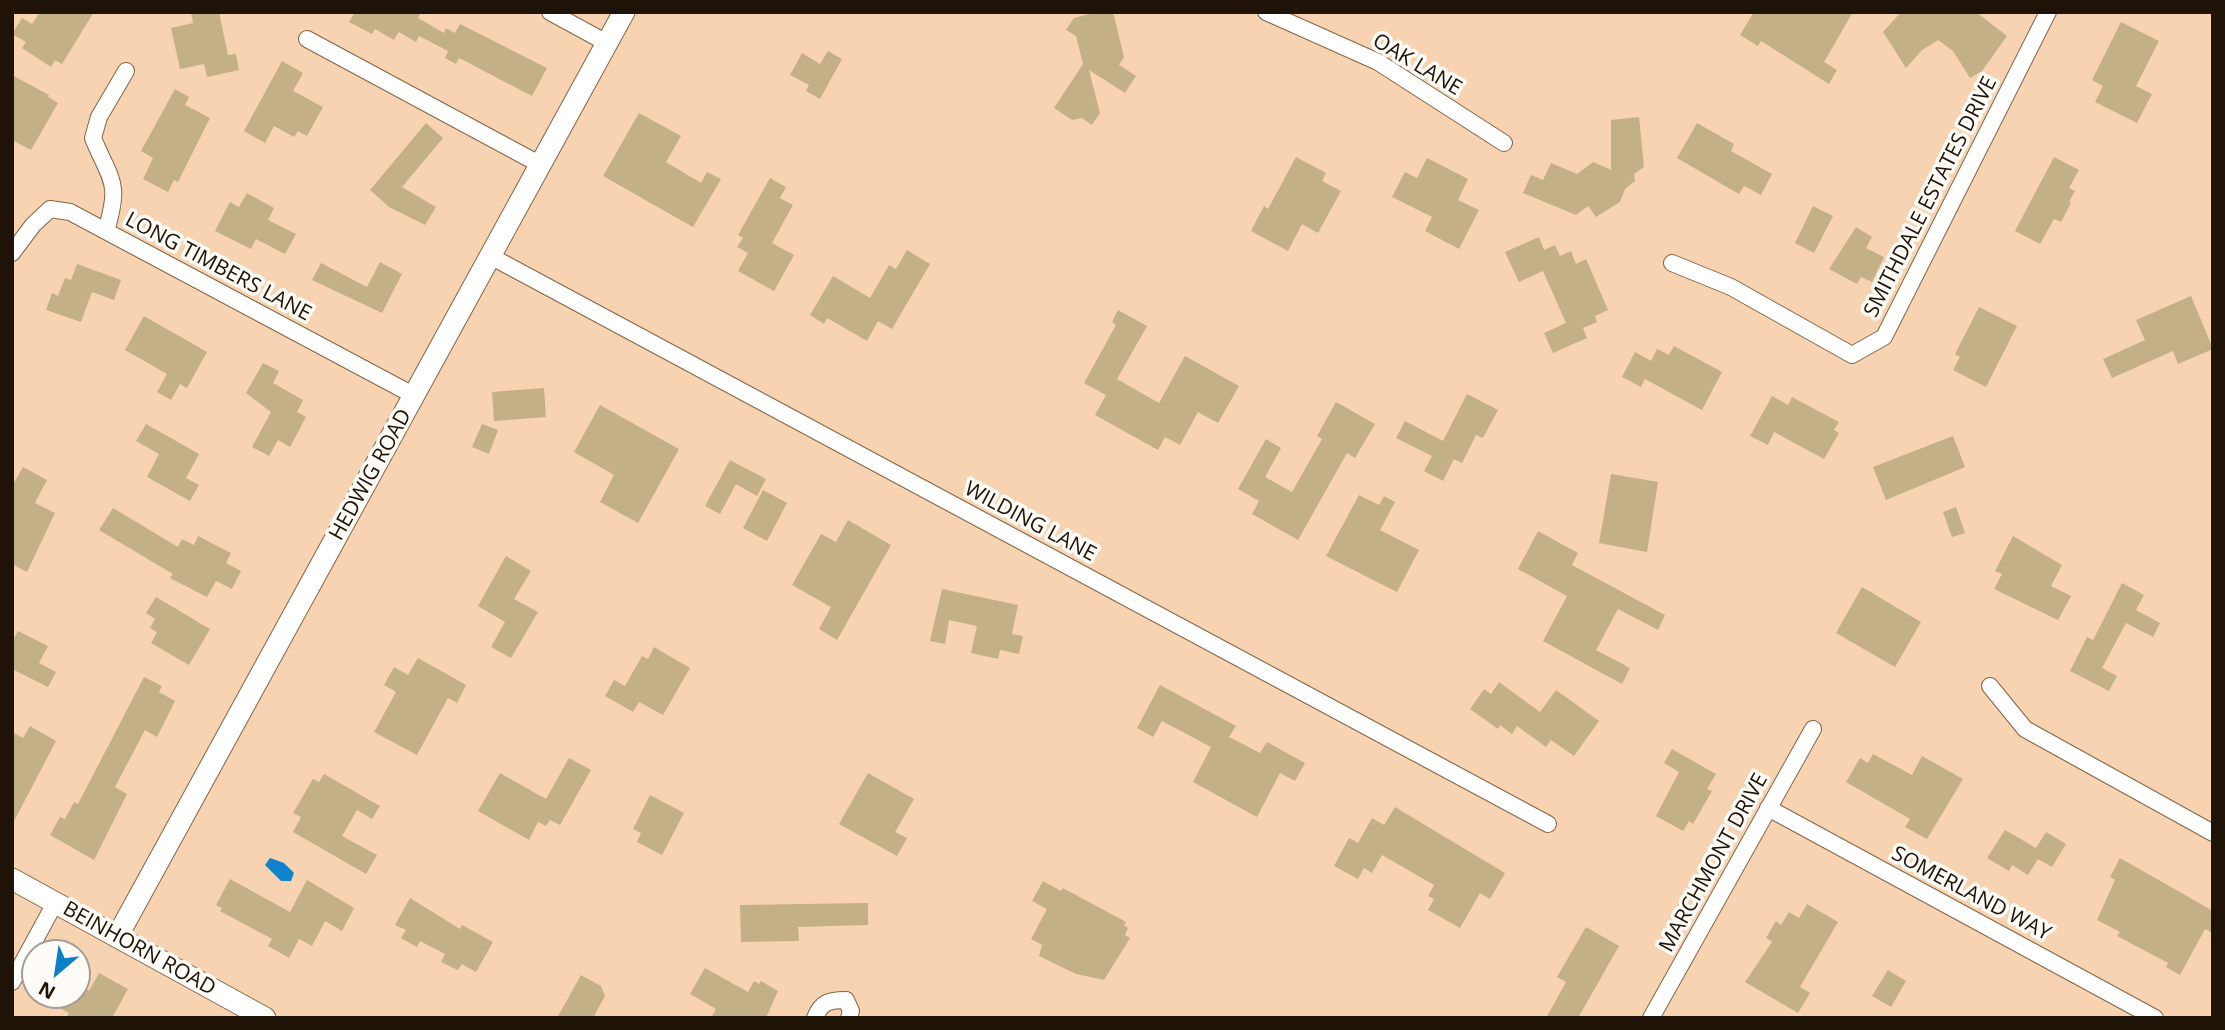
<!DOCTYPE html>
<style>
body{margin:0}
#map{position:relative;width:2225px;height:1030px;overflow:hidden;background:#f7d3b1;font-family:"Open Sans",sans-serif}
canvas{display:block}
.frame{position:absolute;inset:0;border:14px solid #1f1206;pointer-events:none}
.north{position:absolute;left:21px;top:939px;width:70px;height:70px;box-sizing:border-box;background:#fffbf7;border:2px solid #a59e97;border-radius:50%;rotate:209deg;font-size:19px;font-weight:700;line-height:28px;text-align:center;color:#1f1206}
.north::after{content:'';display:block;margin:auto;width:24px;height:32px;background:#0b7fc8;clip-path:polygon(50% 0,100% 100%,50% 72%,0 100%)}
</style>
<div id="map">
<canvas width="2225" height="1030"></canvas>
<div class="frame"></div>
<div class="north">N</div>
</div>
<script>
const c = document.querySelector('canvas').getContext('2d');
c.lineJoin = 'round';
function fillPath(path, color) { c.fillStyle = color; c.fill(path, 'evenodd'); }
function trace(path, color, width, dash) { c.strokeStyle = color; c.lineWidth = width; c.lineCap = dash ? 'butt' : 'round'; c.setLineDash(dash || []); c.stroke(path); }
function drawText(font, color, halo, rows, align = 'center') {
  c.font = font + ' "Open Sans",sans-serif'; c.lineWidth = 7; c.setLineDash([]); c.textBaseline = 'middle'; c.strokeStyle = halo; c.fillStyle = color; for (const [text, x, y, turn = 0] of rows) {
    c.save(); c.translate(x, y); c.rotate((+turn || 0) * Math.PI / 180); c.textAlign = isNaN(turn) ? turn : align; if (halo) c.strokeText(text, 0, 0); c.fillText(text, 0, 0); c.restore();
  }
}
const water = new Path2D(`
 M270,858l14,5 10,10 -3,8h-10l-16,-16z`);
const building = new Path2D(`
 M40,12h54l-32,52 -7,-4 -4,7 -29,-19 4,-6 -14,-8 10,-16 10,6z
 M191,12h28l9,43 8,-1 3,16 -32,7 -3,-13 -24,5 -9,-41 22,-5z
 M355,12h66l-3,6 26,15 2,-5 9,5 5,-9 87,44 -15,28 -73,-38 -3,6 -11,-6 3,-7 -29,-15 -3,6 -17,-10 -5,8 -19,-11 -3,5 -23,-12z
 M1097,12h16l11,45 -5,8 17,11 -11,17 -36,-23 11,43 -8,12 -10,-7 -10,2 -18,-12 29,-44 -7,-28 -10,-6 8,-12z
 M1754,12h99l-29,50 13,8 -8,14 -68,-43 -3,5 -18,-11z
 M1901,12h75l31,24 -25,35 -12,7 -17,-27 -15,-11 -16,10 -16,18 -23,-36z
 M2121,22l38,19 -23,45 16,8 -15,29 -42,-21 8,-16 -11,-6z
 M828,51l14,8 -22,40 -14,-8 3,-6 -19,-10 12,-22 18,11z
 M282,61l21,12 -10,18 30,16 -16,29 -9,-5 -4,6 -20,-11 -9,17 -21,-12z
 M12,75l37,20 -1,2 10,6 -27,47 -19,-10z
 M175,89l14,8 -4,8 25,13 -32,64 -4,-2 -6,12 -25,-13 10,-21 -12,-7z
 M639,113l42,23 -15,26 35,21 6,-11 14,7 -28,48 -90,-51z
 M1639,117l5,50 -10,7 1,7 -10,8 -5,13 -24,15 -8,-11 -12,9 -53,-22 8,-18 12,5 8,-17 26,11 16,-12 18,8v-50z
 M426,123l17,15 -41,49 34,20 -11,18 -36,-18 -19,-17z
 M1697,123l37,21 -3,7 41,23 -11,21 -17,-9 -5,8 -62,-36z
 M1296,157l30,16 -4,8 19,10 -23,42 -16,-9 -14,27 -37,-20 13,-25 4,3z
 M2054,157l25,13 -10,18 6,3 -6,11 2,1 -10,19 -7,-3 -14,25 -25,-13z
 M1427,158l41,21 -10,21 21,10 -20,39 -34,-18 7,-14 -40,-20 13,-25 12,6z
 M770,178l16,9 -6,11 13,7 -21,38 22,12 -20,36 -36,-20 10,-18 -11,-6 6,-9 -5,-3z
 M247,193l27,15 -6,12 28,14 -11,20 -29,-15 -5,10 -36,-18 15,-29 9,5z
 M1813,206l20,10 -19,37 -19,-10z
 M1856,227l16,10 -6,11 18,9 -12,25 -11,-5 -4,7 -28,-15z
 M1539,237l5,13 11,-5 5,11 11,-5 5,13 10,-5 22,51 -13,6 2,6 -14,6 4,10 -34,15 -9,-20 22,-10 -23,-52 -24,11 -14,-30z
 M907,250l23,14 -38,65 -14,-8 -11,20 -40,-23 -3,6 -14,-9 23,-39 37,22 19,-33 7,4z
 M380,262l22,12 -20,39 -70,-33 9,-17 46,24z
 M77,264l44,16 -7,20 -22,-8 -11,30 -35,-12 6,-17 6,3 7,-18 6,2z
 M2191,296l22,53 -35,15 -5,-13 -61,27 -9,-19 42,-19 -9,-20z
 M1979,307l38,19 -31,61 -33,-17 7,-13 -5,-3z
 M1118,310l29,16 -30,53 42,24 26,-47 54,30 -21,37 -20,-11 -18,33 -15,-8 -7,13 -63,-35 11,-20 -22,-12 32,-58 -4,-3z
 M144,316l63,36 -20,36 -7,-4 -9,16 -14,-8 10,-18 -42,-24z
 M1674,346l48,26 -20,38 -57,-31 -4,8 -19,-10 13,-25 16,9 6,-12 12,6z
 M263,363l16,8 -6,12 30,17 -6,12 9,5 -16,30 -12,-7 -9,16 -17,-9 19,-35 -25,-19z
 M544,388l2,29 -52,4 -2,-29z
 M1467,394l31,16 -15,28 -7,-3 -14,28 -8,-4 -11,22 -19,-10 8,-15 -36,-18 9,-17 38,20z
 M1772,396l16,9 4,-8 47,25 -5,8 5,3 -15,26 -50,-27 -6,13 -18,-9z
 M1336,402l39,22 -20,34 -8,-5 -49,87 -46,-26 7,-13 -21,-12 28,-50 15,9 -16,29 27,15 30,-53 -5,-3z
 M600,405l79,44 -41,74 -38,-21 14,-27 -40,-23z
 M146,424l53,30 -13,24 13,7 -9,16 -43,-24 12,-23 -23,-13z
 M482,424l16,6 -9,24 -17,-7z
 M1953,436l12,31 -79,33 -13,-33z
 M730,460l36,19 -9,17 -21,-12 -16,30 -15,-8z
 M23,467l24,13 -12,23 20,10 -28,59 -15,-8v-78z
 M1611,474l47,8 -11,70 -48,-9z
 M763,490l24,13 -20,38 -24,-13z
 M1359,495l20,10 5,-9 11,6 -15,28 39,20 -22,42 -71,-36z
 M1956,507l9,26 -13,4 -9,-25z
 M113,508l65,39 4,-8 12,6 4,-9 33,17 -5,10 15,8 -9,18 -16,-8 -9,16 -37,-19 3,-4 -74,-44z
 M848,520l43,25 -54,95 -18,-11 12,-22 -39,-22 29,-51 15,8z
 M1538,531l40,22 -6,12 93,50 -7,15 -40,-21 -22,41 34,18 -8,16 -79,-43 24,-45 -49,-27z
 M2013,536l49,29 -11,21 20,10 -13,24 -64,-31 8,-15 -7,-3z
 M506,556l25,15 -17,28 24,13 -27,46 -20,-11 14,-25 -27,-16z
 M2122,583l22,12 -8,15 24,13 -7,14 -27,-14 -24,45 15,8 -8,15 -39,-20 17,-34 6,3z
 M1862,587l59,35 -26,45 -59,-34z
 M942,589l76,16 -6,29 11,2 -4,18 -19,-4 -2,9 -27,-6 6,-27 -28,-6 -4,24 -15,-3z
 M156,597l54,32 -21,36 -38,-22 6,-11 -7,-4 5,-9 -9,-6z
 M18,631l30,15 -9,17 17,9 -8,15 -36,-18v-27z
 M654,647l36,21 -27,47 -24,-13 -6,10 -28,-16 9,-16 11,6 17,-30 6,3z
 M418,658l48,27 -9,18 -9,-5 -31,57 -43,-23 22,-40 -12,-7 10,-18 14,8z
 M144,677l18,9 -3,6 16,9 -18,36 -12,-7 -30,57 12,7 -33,66 -44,-25 10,-18 5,2 9,-17 4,2z
 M1499,682l41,30 16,-22 43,31 -25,35 -23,-16 -5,7 -29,-21 -5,8 -12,-9 -2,4 -28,-20 14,-20 7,5z
 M1160,685l76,41 -7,11 31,16 7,-11 38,21 -10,18 -15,-8 -23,44 -64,-35 18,-35 -49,-26 -9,16 -16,-9z
 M30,726l26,15 -44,84v-93l11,6z
 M1672,749l44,25 -9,15 5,2 -19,33 -4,-3 -6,10 -27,-15 23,-44 -15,-9z
 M1873,754l39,21 10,-19 41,23 -36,60 -22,-12 5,-8 -64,-37 14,-24 8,5z
 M569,758l22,12 -31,55 -10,-5 -4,6 -8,-4 -9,18 -51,-29 22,-38 46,26z
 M868,773l46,26 -19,33 12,6 -10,18 -58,-32z
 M324,774l56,32 -8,13 -15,-9 -15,26 35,19 -11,19 -73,-42 8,-15 -8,-4 20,-34 6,3z
 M650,795l34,18 -22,42 -25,-13 4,-9 -8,-4z
 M1395,807l110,66 -15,26 -10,-6 -20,35 -32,-18 6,-11 -6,-3 6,-11 -52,-30 -10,18 -8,-5 -6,11 -24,-13 15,-28 9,5 14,-25 12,7z
 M2005,830l31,18 10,-16 20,12 -14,23 -14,-8 -10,16 -16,-10 -3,6 -22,-13z
 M2120,858l93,53v22l-8,-4 -25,46 -14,-8 2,-4 -51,-27 3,-4 -23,-12 18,-40 -5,-3z
 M230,879l60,33 17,-32 47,28 -12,23 -17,-10 -13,25 -13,-7 -10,19 -21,-12 4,-7 -52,-28 2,-3 -6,-3z
 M1043,881l18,10 2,-3 63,34 -2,3 4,3 -3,7 5,3 -26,42 -28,-6 -37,-18 3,-11 -11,-6 16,-30 -15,-8z
 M410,898l50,31 2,-4 31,17 -17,30 -14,-8 -4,6 -17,-8 4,-8 -25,-13 -3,6 -16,-9 5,-8 -11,-5z
 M868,903v22l-70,2 1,14 -58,1 -1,-37z
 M1807,904l31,18 -38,65 10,6 -12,20 -53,-31 27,-40 -6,-4 10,-17 5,4 8,-13 10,6z
 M1586,927l33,19 -41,72h-32l20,-36 -9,-5z
 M705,968l43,24 6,-11 5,3 2,-3 17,10 -12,27h-55l5,-9 -26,-15z
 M1888,970l18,11 -15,26 -19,-11z
 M99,973l29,16 -16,29h-46l3,-5 -11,-6 7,-12h12v-11l12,7z
 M581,975l20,11 4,10 -12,22h-36z`);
const minor = new Path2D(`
 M550,12l57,31
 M1266,12l112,50 126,81
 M307,39l234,126
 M106,231c15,-50 5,-49 -13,-93l6,-21 27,-46
 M12,253l21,-28 17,-16 20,3 345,184
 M492,257l1056,567
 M1672,263l59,24 121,68 32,-18 164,-325
 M1990,686l35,43 188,104
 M1768,808l387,210
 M12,982l43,-79
 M815,1018c6,-16 14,-18 31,-18l5,11 -2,7
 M1651,1018l162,-289`);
const tertiary = new Path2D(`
 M12,879l253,139
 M117,937l507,-925`);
const streetNames = [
 ["OAK LANE",1417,65,31],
 ["SMITHDALE ESTATES DRIVE",1931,197,-63],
 ["LONG TIMBERS LANE",218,267,28],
 ["HEDWIG ROAD",371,475,-61],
 ["WILDING LANE",1030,522,28],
 ["MARCHMONT DRIVE",1714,863,-61],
 ["SOMERLAND WAY",1971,894,28],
 ["BEINHORN ROAD",139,949,29]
];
fillPath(water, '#0f83cd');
fillPath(building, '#c4b086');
trace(minor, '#856546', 18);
trace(tertiary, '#856546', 23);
trace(minor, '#fff', 16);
trace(tertiary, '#fff', 21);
drawText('21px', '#1f1206', '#fffbf7', streetNames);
</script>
